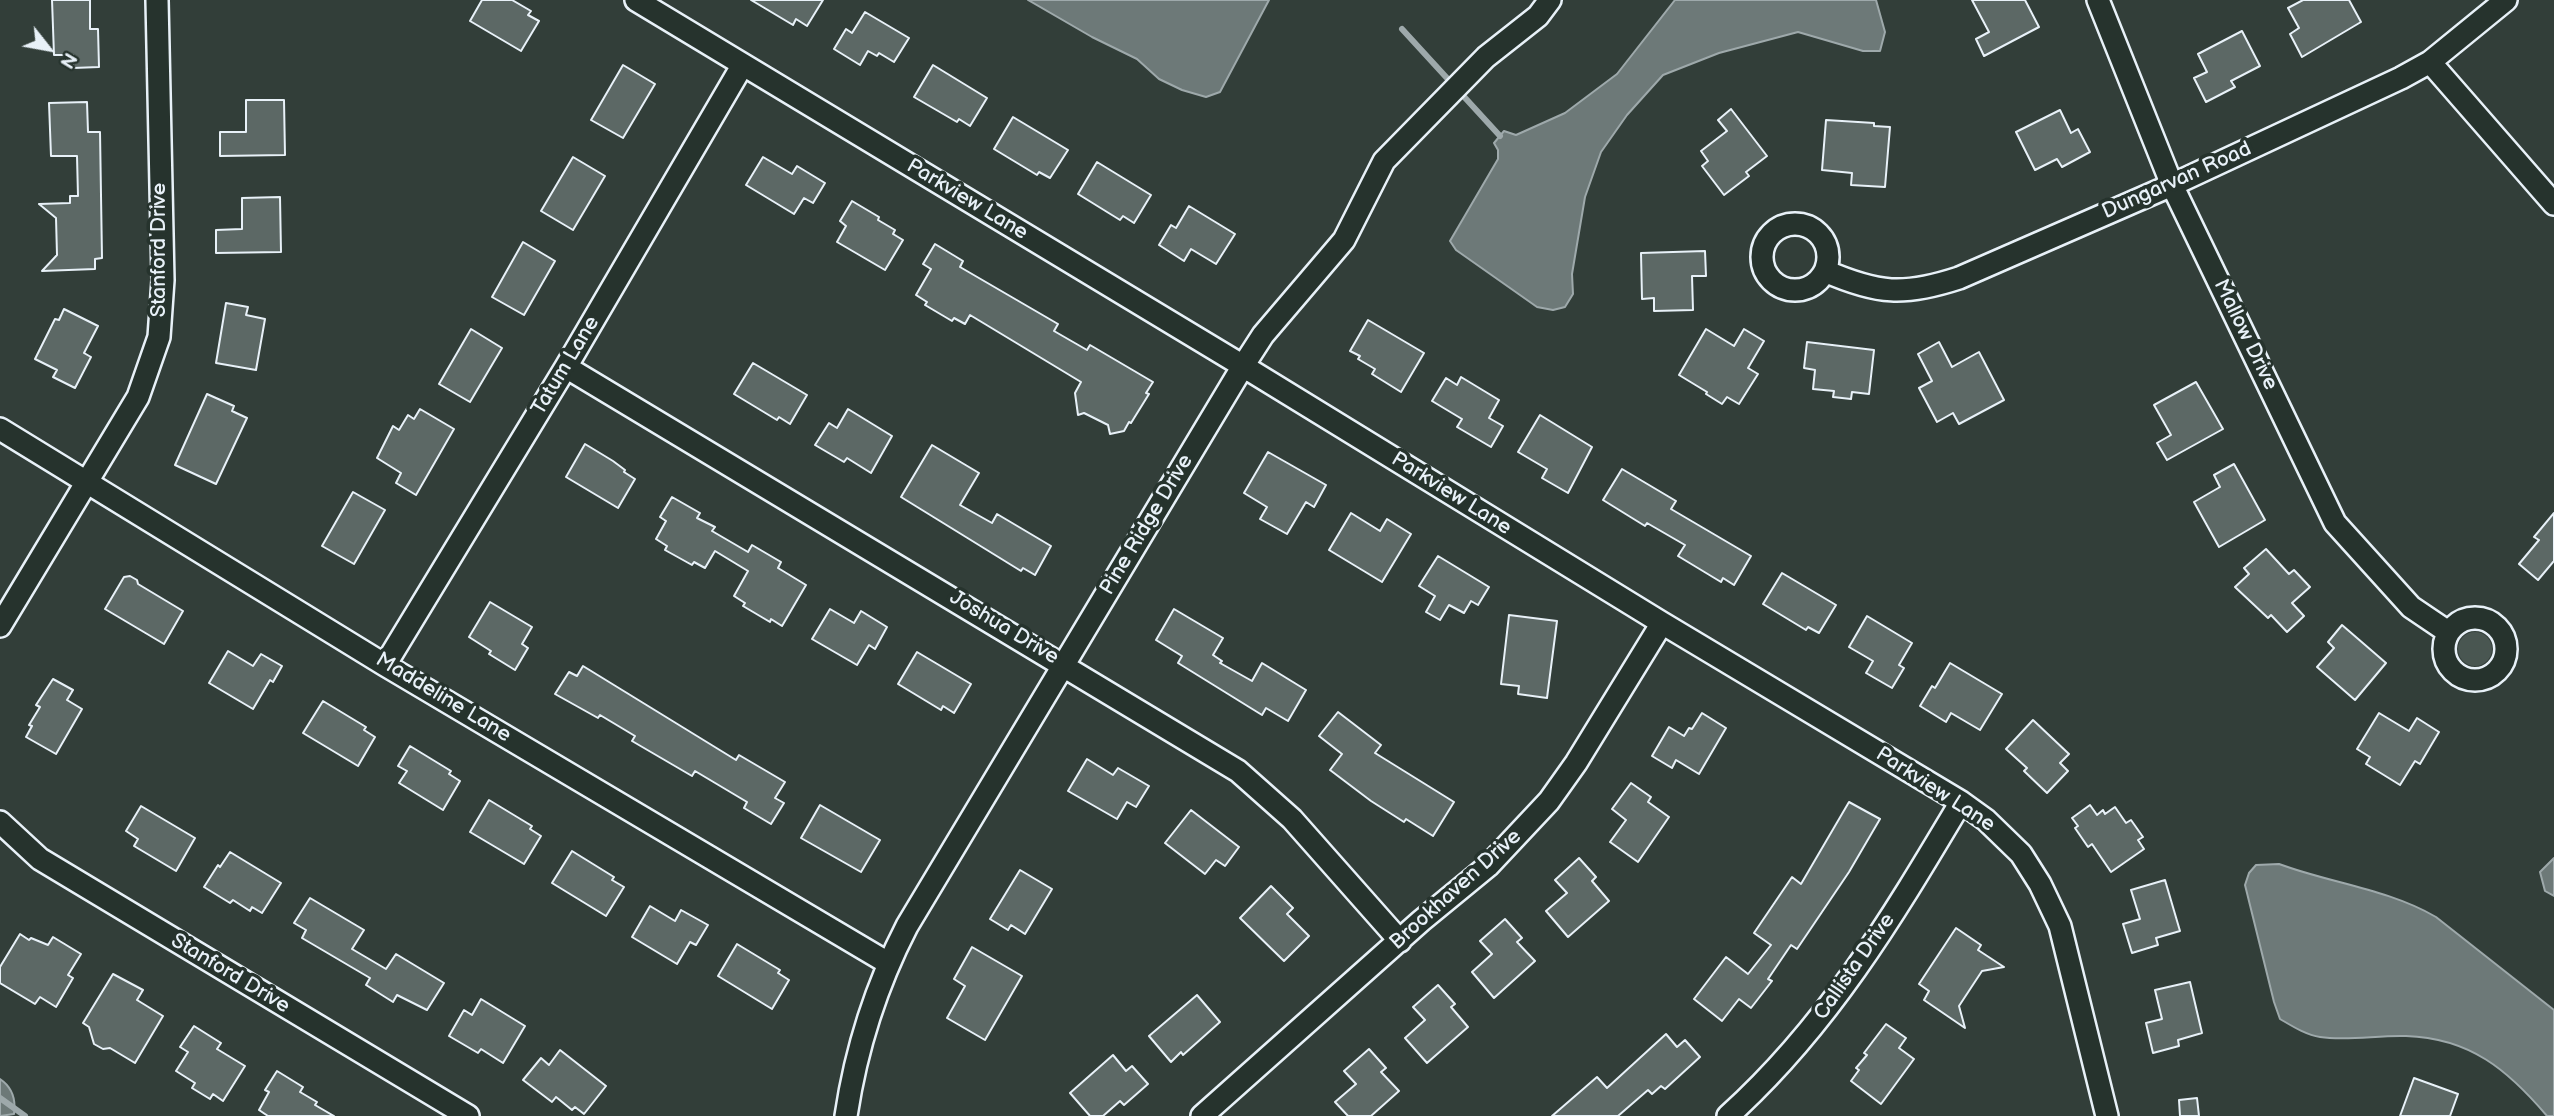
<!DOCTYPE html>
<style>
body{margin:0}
#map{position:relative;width:2554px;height:1116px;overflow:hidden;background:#323e39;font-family:"Balsamiq Sans",sans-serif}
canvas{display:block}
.north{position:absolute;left:14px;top:14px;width:70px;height:70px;-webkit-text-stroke:5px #26332d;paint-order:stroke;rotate:121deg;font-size:19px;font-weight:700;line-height:28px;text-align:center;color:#e8f1f8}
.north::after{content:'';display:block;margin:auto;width:24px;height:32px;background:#e8f1f8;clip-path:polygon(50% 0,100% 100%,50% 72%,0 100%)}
</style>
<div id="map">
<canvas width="2554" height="1116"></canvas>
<div class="north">N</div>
</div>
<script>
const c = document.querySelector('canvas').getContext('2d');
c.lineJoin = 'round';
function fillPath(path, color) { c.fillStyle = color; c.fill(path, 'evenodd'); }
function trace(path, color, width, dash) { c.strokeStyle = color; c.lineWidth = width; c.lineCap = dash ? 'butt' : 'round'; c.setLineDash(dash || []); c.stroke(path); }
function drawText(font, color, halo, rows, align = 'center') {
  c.font = font + ' "Balsamiq Sans",sans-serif'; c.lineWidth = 7; c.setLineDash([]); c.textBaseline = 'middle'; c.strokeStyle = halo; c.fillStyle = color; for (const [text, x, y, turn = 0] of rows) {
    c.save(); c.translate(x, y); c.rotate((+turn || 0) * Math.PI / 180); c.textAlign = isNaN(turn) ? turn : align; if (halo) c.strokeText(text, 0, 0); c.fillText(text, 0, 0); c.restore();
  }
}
const green = new Path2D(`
 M2458 649a17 17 0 1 1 34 0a17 17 0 1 1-34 0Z`);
const water = new Path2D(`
 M1028,0h241l-49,92 -14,5 -24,-7 -23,-11 -22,-20 -45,-22z
 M1675,0h201l9,32 -5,19h-17l-65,-19 -79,21 -56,22 -36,40 -26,37 -16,45 -13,77 1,20 -8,13 -12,3 -16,-3 -81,-57 -6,-9 48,-82v-9l-4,-7 10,-12 12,4 49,-22 52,-39z
 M2554,858v38l-9,-5 -5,-19z
 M2279,864c51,19 109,25 157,53l118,93v106h-7c-39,-46 -77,-78 -141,-80 -28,-1 -58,5 -86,1 -14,-2 -28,-11 -40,-18l-6,-17 -29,-117 4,-12 7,-8z
 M0,1079c12,8 16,21 14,35l-14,2z`);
const stream = new Path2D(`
 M1402,29l98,107
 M0,1098l25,18`);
const building = new Path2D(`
 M52,0h38v29h8l1,38 -26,1v-13h-19z
 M482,0h30l19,11 -3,4 11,6 -18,30 -51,-30z
 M751,0h72l-16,26 -11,-7 -3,6z
 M1972,0h53l14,27 -55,29 -8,-17 13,-7z
 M2303,0h46l12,22 -59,35 -12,-23 9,-6 -11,-20z
 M865,12l44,26 -15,24 -15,-9 -2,3 -9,-5 -8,14 -26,-16 12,-20 6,4z
 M2242,31l18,35 -29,15 4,6 -29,15 -12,-24 13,-6 -9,-18z
 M623,65l32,19 -32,54 -32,-18z
 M933,65l54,33 -17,28 -11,-7 -2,3 -43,-25z
 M246,100h38l1,55 -65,1v-24h26z
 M87,102l1,30h12l2,126 -7,1v10l-53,2 15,-16 -1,-37 -17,-14 31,-1v-7h8l-1,-40h-26l-2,-53z
 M1731,109l36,47 -21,16 3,4 -25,19 -22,-29 6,-5 -7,-10 26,-20 -9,-11z
 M2060,110l11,23 7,-4 12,23 -28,15 -5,-8 -22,11 -19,-38z
 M1013,117l55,33 -18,28 -11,-6 -2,3 -43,-26z
 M1826,120l48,3v3l16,1 -5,60 -34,-2 1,-12 -30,-3z
 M573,157l32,19 -32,54 -32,-19z
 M763,157l29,17 5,-8 28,17 -12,20 -9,-5 -10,16 -48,-29z
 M1097,162l54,33 -17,28 -11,-7 -3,4 -42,-26z
 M280,197l1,55 -65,1v-23l26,-1v-31z
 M852,201l27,16 -1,3 17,10 -2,4 10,6 -18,30 -48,-28 9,-16 -6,-5z
 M1189,206l46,28 -19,30 -25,-15 -7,12 -25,-16 12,-20 5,3z
 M523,242l32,19 -31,54 -32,-18z
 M935,244l28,17 -3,6 98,57 -4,7 33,19 3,-5 63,37 -7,11 3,1 -18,29 -2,-1 -5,9 -14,3 -2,-9 -24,-12 -6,2 -3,-22 6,-11 -111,-67 -5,9 -11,-6 -2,3 -27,-16 2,-3 -11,-7 15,-26 -8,-5z
 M1705,251l1,25h-14l1,34 -39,1v-13l-12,1 -1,-46z
 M226,303l22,4 -2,8 19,4 -9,51 -40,-7z
 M64,309l34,17 -14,27 7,4 -16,31 -22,-11 4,-7 -22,-11 20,-40 4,1z
 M1368,320l56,33 -23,39 -29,-18 3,-5 -17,-10 2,-3 -10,-5z
 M471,329l31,19 -32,54 -31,-18z
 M1706,329l28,17 10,-17 20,12 -16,27 10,6 -19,30 -12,-7 -5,7 -16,-10 1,-2 -28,-17z
 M1807,342l67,8 -5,44 -17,-2 -1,7 -18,-2 1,-6 -21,-2 2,-19 -11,-2z
 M1939,342l13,25 27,-15 25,48 -45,24 -6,-11 -16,9 -18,-34 13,-7 -14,-27z
 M753,363l54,32 -17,29 -11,-7 -2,3 -43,-26z
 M1461,377l38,23 -10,18 14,8 -12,21 -34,-20 5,-8 -30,-18 14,-23 11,7z
 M2196,382l27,47 -56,31 -10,-17 14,-8 -17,-30z
 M207,394l27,12 -2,5 15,7 -31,66 -41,-19z
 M420,409l34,20 -38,66 -20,-12 5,-10 -24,-15 16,-32 6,4 9,-15 6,4z
 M848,409l44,27 -21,37 -24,-15 -3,4 -29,-17 14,-22 8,5z
 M1540,415l52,32 -24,46 -26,-15 5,-9 -29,-17z
 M585,444l28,17 12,9 -1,2 11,7 -17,29 -52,-31z
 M932,445l47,28 -19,32 32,18 5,-9 54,32 -16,29 -12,-7 -2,3 -120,-74z
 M1268,452l58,33 -12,22 -8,-5 -19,32 -27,-15 7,-12 -23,-14z
 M2234,464l31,56 -46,27 -25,-45 26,-15 -6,-12z
 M1622,469l54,32 -5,8 80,47 -17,29 -11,-7 -2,4 -43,-26 7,-11 -38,-22 -2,3 -42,-26z
 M353,492l32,18 -31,54 -32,-18z
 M672,497l28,16 -3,5 18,9 -3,4 36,21 4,-7 29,17 -3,6 28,17 -24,41 -11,-7 -1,3 -27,-16 2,-3 -11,-7 14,-25 -33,-20 -10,17 -11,-6 -2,3 -27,-15 2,-4 -11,-7 10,-18 -6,-4z
 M1351,513l29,18 7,-12 24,15 -29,48 -53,-32z
 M2554,513v48l-16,19 -19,-16 20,-24 -5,-3z
 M2266,549l23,25 5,-4 16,17 -18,16 12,13 -17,16 -16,-17 -3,3 -33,-31 14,-13 -5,-6z
 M1438,556l51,31 -11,18 -7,-4 -7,12 -15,-8 -9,15 -14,-8 9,-16 -16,-10z
 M1782,573l54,32 -17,28 -11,-6 -2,3 -43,-26z
 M130,576l7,4 1,4 45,27 -19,33 -59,-35 19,-32z
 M490,602l42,25 -10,17 6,4 -13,22 -26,-16 2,-3 -22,-14z
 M830,609l24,14 7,-12 26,16 -12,22 -6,-4 -12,20 -45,-26z
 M1174,609l49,29 -10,17 9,6 -2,2 32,18 10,-18 44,27 -18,31 -22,-13 -4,7 -84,-52 4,-7 -26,-16z
 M1509,615l48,6 -10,77 -29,-4 1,-8 -18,-2z
 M1867,616l45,27 -13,22 5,3 -12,20 -26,-15 7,-12 -24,-14z
 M2342,625l44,38 -31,37 -38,-33 17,-19 -6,-6z
 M228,651l25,15 8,-12 21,12 -9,16 -3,-2 -17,29 -44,-26z
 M917,652l54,32 -17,29 -11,-7 -2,4 -43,-26z
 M1950,663l52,31 -22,36 -29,-17 -5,9 -26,-16 12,-20 3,2z
 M583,666l153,94 3,-5 46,27 -10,16 9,5 -13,21 -27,-16 3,-6 -52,-31 -3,5 -60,-35 3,-5 -35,-21 -2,3 -43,-24 14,-22 8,4z
 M53,679l20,11 -6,10 15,9 -26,45 -30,-17 6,-11 -3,-1 11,-18 -4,-2z
 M323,701l43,26 -2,3 11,7 -17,29 -55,-33z
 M1338,712l43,33 -6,8 79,49 -21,34 -27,-17 -2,3 -33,-21 -41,-31 12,-16 -23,-18z
 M1702,713l24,15 -27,46 -23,-14 -4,8 -20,-12 17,-29 15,9 5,-8 3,1z
 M2379,713l30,18 8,-13 22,14 -19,32 -5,-3 -15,24 -34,-21 4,-7 -13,-8z
 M2033,720l36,34 -9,9 8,8 -21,22 -23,-22 3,-3 -21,-19z
 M410,746l41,25 -2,3 11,7 -17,29 -44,-27 8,-12 -9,-5z
 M1087,759l26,16 5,-7 31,18 -13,21 -9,-5 -10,17 -49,-28z
 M1631,783l20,14 -3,5 21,15 -31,45 -28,-20 16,-22 -14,-11z
 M489,800l43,26 -2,3 11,7 -17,28 -54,-32z
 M1849,802l31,17 -31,53 -52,77 -6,-4 -23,34 4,2 -21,27 -12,-9 -17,22 -28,-22 32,-42 22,17 23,-29 -17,-12 38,-56 9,7z
 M820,805l60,35 -19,32 -60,-34z
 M2090,805l7,10 6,-5 2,4 10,-7 11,16 5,-3 12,17 -5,3 6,9 -33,23 -19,-28 -4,3 -13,-19 3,-2 -6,-8z
 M141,806l54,32 -19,33 -42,-25 4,-7 -12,-8z
 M1191,810l48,37 -14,19 -9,-6 -11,14 -40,-31z
 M572,851l42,26 -2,3 12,7 -18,29 -54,-33z
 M230,852l51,31 -19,30 -10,-6 -2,4 -17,-11 -3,3 -26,-16 14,-22 2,2z
 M1579,858l17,19 -4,4 17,20 -41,36 -22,-26 21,-18 -12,-13z
 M1020,870l32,19 -27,45 -14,-9 -3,5 -18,-11z
 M2165,880l15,51 -24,7 2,7 -26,8 -9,-29 17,-5 -9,-29z
 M1271,886l22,22 -6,6 22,22 -25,25 -44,-43z
 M310,898l54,32 -12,19 34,20 10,-15 48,29 -17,27 -30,-15 -4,7 -27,-17 4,-7 -68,-40 4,-8 -12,-7z
 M650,906l25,15 6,-11 27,15 -12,20 -6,-3 -13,22 -45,-27z
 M1505,919l17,19 -5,4 18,19 -41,37 -22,-26 20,-18 -12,-13z
 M1956,928l25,17 -3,5 26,17 -22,4 -23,35 6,22 -41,-28 5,-9 -10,-7z
 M20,934l9,6 2,-2 17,7 5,-8 28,17 -13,21 5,3 -17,29 -16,-10 -5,7 -35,-21v-16z
 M737,944l43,26 -2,3 11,7 -17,29 -54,-33z
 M972,947l50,29 -37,64 -38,-22 18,-32 -11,-7z
 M113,974l30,16 -6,10 26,16 -28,47 -25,-15 -7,1 -9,-5 -5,-17 -6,-4z
 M2190,982l12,51 -24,7 1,6 -26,7 -7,-30 16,-4 -7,-29z
 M1438,985l17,19 -4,3 17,20 -41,36 -22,-25 20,-18 -12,-13z
 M1197,995l23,27 -37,33 -2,-3 -10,10 -22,-26z
 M481,999l44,27 -22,37 -22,-14 -3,4 -29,-17 15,-26 8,5z
 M1886,1024l20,14 -7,10 15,11 -33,45 -30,-23 8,-11 -3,-2 11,-13 -3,-2z
 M194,1026l27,17 -4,6 28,17 -22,35 -10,-7 -3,5 -18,-11 3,-5 -19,-12 12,-19 -8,-5z
 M1666,1034l11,13 8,-7 15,17 -35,32 -4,-3 -9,8 -4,-4 -30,26h-66l45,-39 10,11z
 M1369,1049l17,19 -5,4 18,19 -28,25h-23l-13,-14 21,-18 -12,-13z
 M560,1050l46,36 -22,28 -9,-7 -3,3 -16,-13 -4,5 -29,-22 18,-22 8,7z
 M1113,1055l13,16 6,-5 16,18 -24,21 -4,-4 -17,15h-13l-20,-23z
 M277,1071l26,16 -3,5 17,10 -2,3 19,11h-66l-9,-6 10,-18 -4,-2z
 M2414,1078l44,16 -8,22h-50z
 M2197,1098l2,18h-19l-1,-16z`);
const minor = new Path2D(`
 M636,0l607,366 419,257 299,179 25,18 35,34 19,30 20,42 47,190
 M2098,0l74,185 163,338 76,84 37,25
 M2430,62l124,142
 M1762 257a33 33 0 1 1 66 0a33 33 0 1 1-66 0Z
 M1825,271c53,23 79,25 134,7l213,-93 229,-107 29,-16 76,-62
 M566,367l672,404 54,48 108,122
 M0,429l385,236 503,298
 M2444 649a31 31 0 1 1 62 0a31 31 0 1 1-62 0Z
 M0,626l138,-229 21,-60 4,-57 -6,-280
 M385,665l181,-298 176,-301
 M0,822l40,37 428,257
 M846,1116c10,-67 30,-130 61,-190l336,-560 20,-31 81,-95 40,-79 102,-104 52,-41 12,-16
 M1202,1116l219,-195 67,-55 61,-65 27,-38 86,-140
 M1728,1116c100,-90 165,-200 233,-314`);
const streetNames = [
 ["Dungarvan Road",2177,181,-24],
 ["Parkview Lane",967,200,31],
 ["Stanford Drive",160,250,-90],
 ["Mallow Drive",2245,335,64],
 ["Tatum Lane",566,366,-59],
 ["Parkview Lane",1451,494,32],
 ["Pine Ridge Drive",1147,525,-59],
 ["Joshua Drive",1004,628,31],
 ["Maddeline Lane",443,698,31],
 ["Parkview Lane",1935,790,33],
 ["Brookhaven Drive",1456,890,-42],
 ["Callista Drive",1855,967,-55],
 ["Stanford Drive",230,974,31]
];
fillPath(green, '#495651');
fillPath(water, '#6d7978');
trace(water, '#9ea9ab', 2);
trace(stream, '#9ea9ab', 6);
fillPath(building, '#5c6865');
trace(building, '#e8f1f8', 2);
trace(minor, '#e8f1f8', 26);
trace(minor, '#26332d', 21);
drawText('21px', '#e8f1f8', '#26332d', streetNames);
</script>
